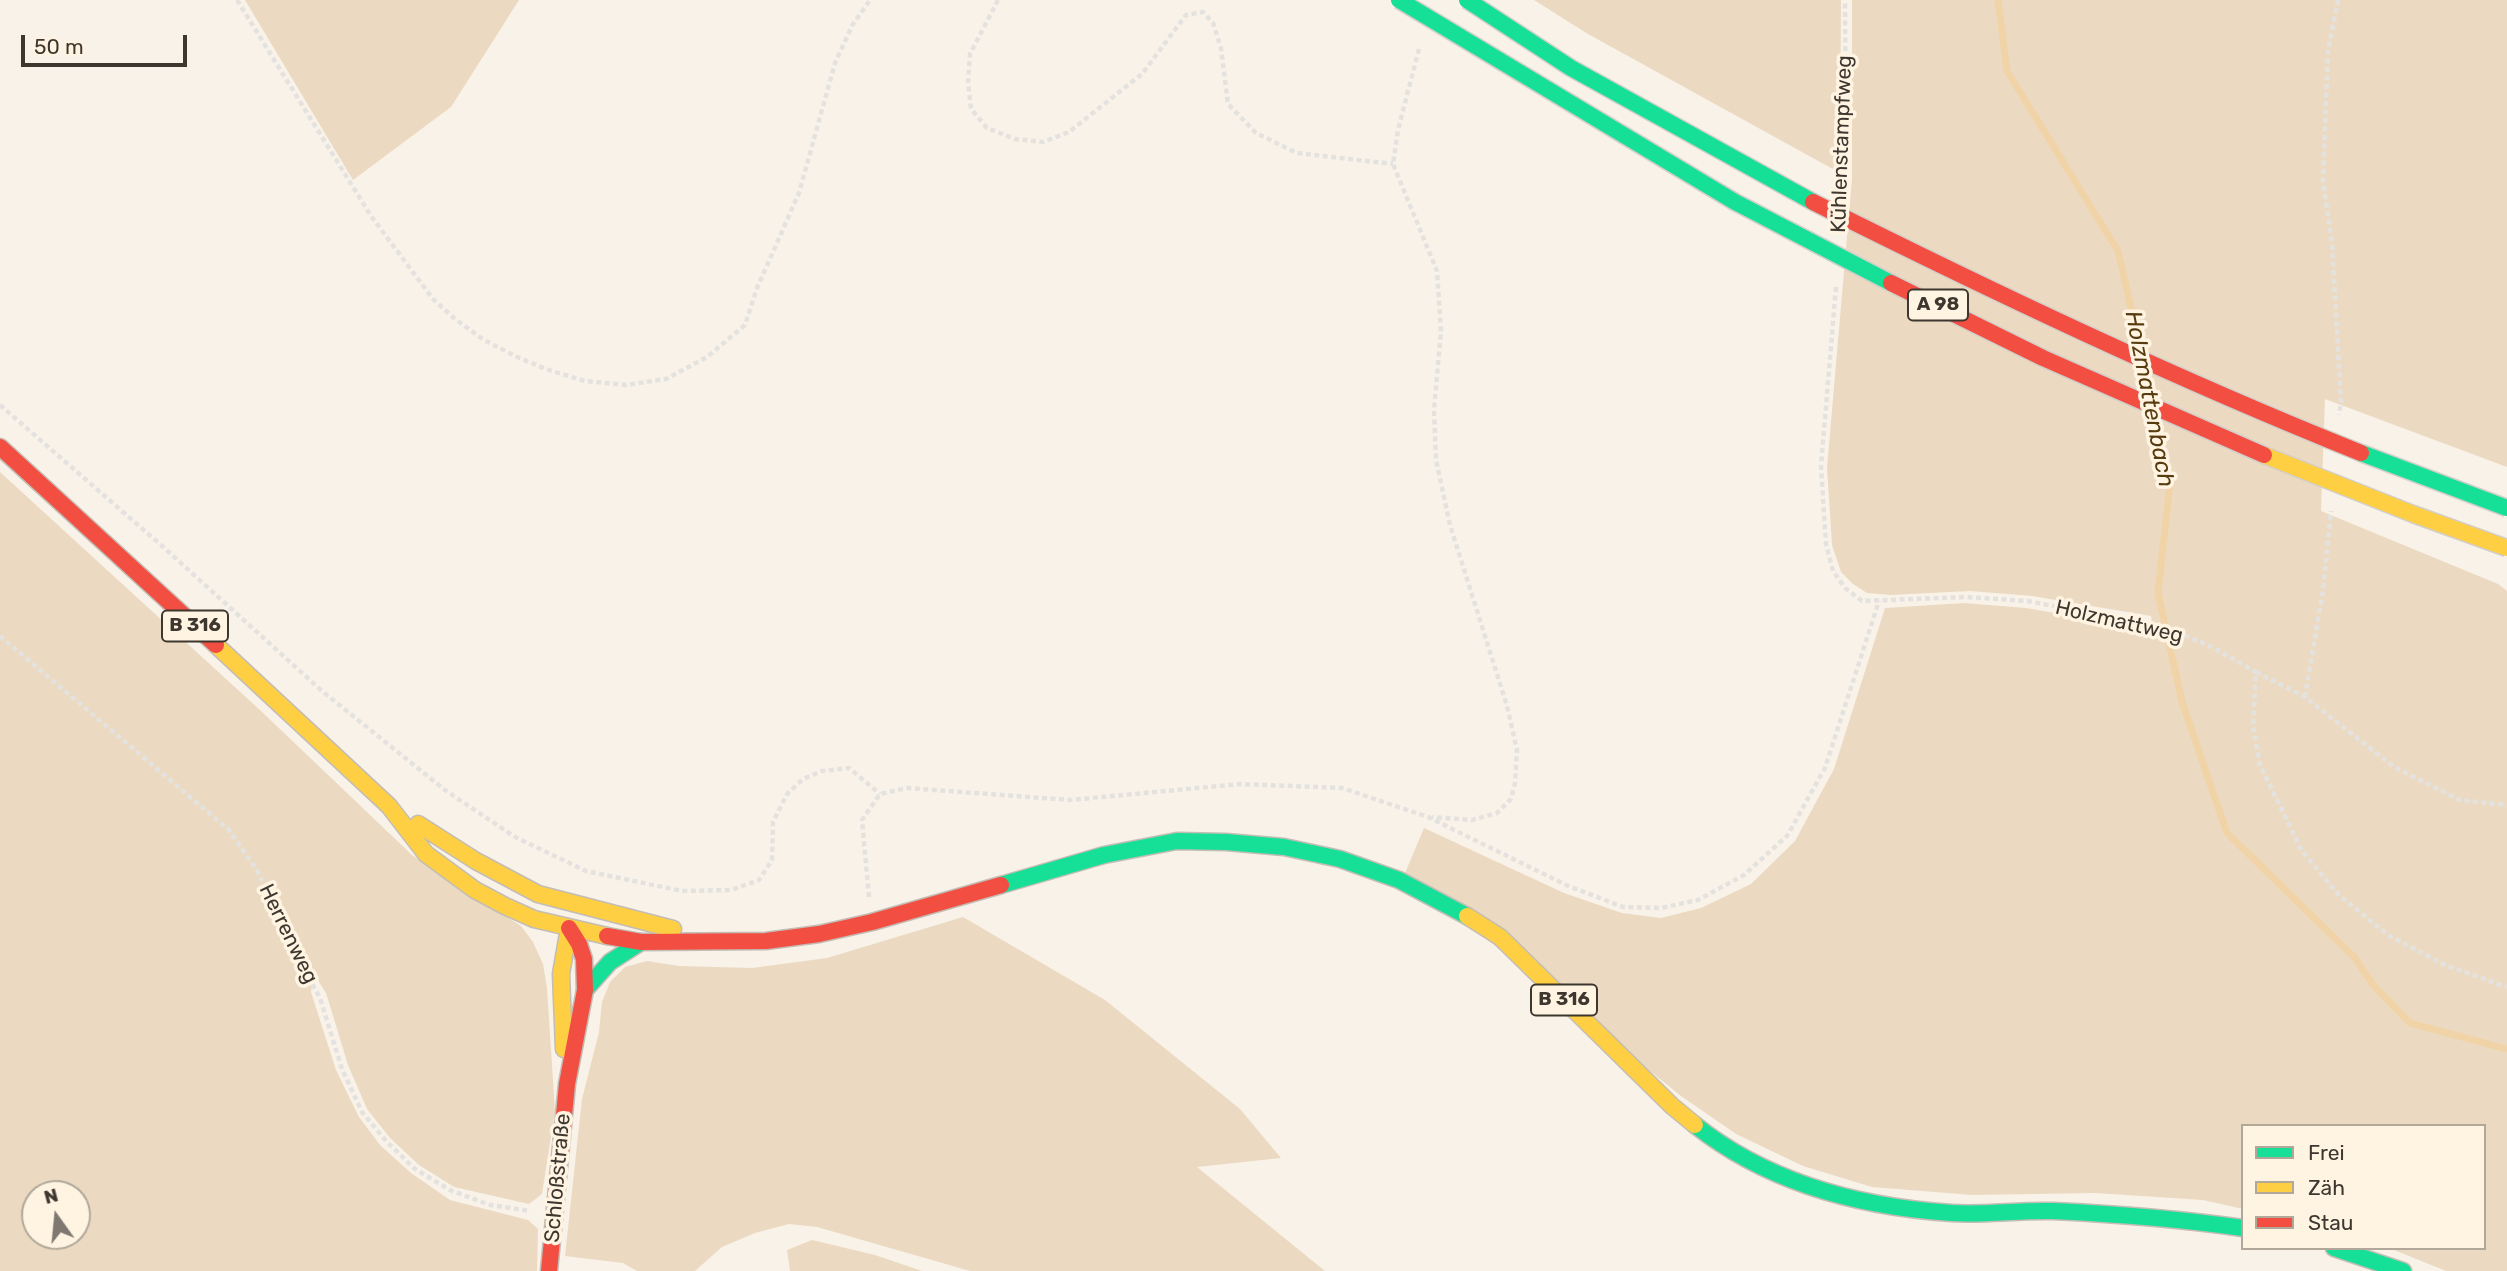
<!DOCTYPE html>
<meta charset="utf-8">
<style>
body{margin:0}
#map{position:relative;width:2507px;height:1271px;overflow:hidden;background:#f9f2e8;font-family:Rubik,sans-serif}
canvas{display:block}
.legend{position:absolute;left:2241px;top:1124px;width:245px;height:126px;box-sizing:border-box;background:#fff3e2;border:2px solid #b1a89a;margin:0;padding:9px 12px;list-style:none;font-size:21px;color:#3d372f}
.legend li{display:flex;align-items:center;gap:14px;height:35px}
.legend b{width:35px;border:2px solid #b1a89a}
.north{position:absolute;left:21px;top:1180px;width:70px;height:70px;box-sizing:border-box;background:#fff3e2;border:2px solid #b1a89a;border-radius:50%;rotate:345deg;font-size:19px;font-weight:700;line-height:28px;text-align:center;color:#3d372f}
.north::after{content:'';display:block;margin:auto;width:24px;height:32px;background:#7f7870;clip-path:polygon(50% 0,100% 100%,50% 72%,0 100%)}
.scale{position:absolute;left:21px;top:35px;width:166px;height:32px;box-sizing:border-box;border:4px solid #3d372f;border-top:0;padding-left:9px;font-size:21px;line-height:24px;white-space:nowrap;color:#3d372f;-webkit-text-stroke:5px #fff3e2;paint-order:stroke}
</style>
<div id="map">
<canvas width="2507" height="1271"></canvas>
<ul class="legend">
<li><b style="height:9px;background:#16e098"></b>Frei</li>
<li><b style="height:9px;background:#ffcf43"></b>Zäh</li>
<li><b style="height:9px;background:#f24e42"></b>Stau</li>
</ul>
<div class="north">N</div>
<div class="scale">50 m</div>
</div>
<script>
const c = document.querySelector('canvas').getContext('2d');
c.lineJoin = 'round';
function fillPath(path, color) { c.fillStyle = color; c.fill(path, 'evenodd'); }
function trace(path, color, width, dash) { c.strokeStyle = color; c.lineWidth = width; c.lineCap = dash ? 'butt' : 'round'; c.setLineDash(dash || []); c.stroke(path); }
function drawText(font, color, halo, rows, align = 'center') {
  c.font = font + ' Rubik,sans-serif'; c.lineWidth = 7; c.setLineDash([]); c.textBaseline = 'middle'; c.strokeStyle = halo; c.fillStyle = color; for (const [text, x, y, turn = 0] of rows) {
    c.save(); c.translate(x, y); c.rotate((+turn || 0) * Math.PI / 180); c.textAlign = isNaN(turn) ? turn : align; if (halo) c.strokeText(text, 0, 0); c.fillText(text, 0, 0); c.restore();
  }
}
const green = new Path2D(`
 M245,0h274l-68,107 -98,73z
 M1534,0h307l-1,173 -252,-139z
 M1852,0h655v467l-182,-68 -4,112 177,73 9,7v680h-61l-57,-23h95v-122h-241v83l-40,-9 -108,-7 -123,2 -100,-8 -69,-21 -67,-32 -55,-38 -276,-223 19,-45 140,65 58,20 39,5 40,-10 50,-24 44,-43 39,-72 51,-161 80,-5 61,5 127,22 -2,-14 -119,-20 -62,-5 -79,4 -24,-2 -14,-9 -12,-12 -9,-27 -5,-77 25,-289z
 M0,472l261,239 151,144 109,71 12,16 10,22 4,24 8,123 -13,83 -13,10 -75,-17 -35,-22 -29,-27 -23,-29 -19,-44 -22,-72 -12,-19 -3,18 25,78 23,47 21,28 31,28 39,27 78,20 10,9 -1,42h-537zM35,1194h42v42h-42z
 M963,917l142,83 135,109 41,49 -84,9 128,104h-355l-153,-44 -28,-3 -34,9 -33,14 -27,24h-58l-14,-8 -58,-7 17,-157 17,-67 3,-30 8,-20 15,-15 22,-6 32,5 73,2 75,-10z
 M812,1240l63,15 47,16h-132l-3,-21z`);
const stream = new Path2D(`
 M1998,0l9,71 111,180 21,92
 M2157,423l13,60 -12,110 24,109 45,131 128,125 18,27 37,38 97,26`);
const path = new Path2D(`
 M237,0l134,216 62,83 22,20 29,21 33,17 29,12 39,12 41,4 40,-6 41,-22 38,-32 12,-37 42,-95 36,-130 18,-39 17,-24
 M998,0l-28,54 -2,28 3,27 16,19 28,11 28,3 26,-10 73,-58 44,-59 17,-3 10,11 8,25 7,56 28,29 41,20 96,11
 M2338,0l-10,51 -5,130 9,62 9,159 -2,13
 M1419,49l-21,81 -5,34 44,107 4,60 -7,79 2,50 14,65 57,181 10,44 -2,33 -4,16 -14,14 -25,7 -40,-3
 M1844,187l2,-26 -1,-161
 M1836,287l-15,179 5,78 7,27 12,17 17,13 104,-4 62,4 144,29 40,17 44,25 -3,54 7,39 42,86 36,43 50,41 57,30 62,22
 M0,405l161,140 161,146 123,99 70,47 71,34 96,20 49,-1 28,-10 13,-20 1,-38 14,-28 16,-15 19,-8 27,-3 31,26
 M0,636l228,193 29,41 30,68 33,60 22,71 20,43 24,29 29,28 35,21 40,15 40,6
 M2256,672l49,25 89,70 66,33 47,5
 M2305,697l18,-107 8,-79
 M869,897l-7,-77 18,-26 27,-6 163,12 170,-16 102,4 86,29 138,68 57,22 38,1 37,-8 46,-25 43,-39 38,-68 54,-167`);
const fast = new Path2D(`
 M1001,885l103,-30 73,-14 49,1 58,5 56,12 59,21 68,36
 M585,990l25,-28 31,-20
 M1695,1125c73,58 166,82 257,88 33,2 67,-3 101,-2 64,3 127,8 190,17
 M2334,1248l69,23`);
const slow = new Path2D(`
 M216,645l173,161 37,48 49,36 30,16 29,13 73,17
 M418,824l58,37 62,33 135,35
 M1467,916l33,21 172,169 23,19
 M564,1049l-3,-75 8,-46`);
const jam = new Path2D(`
 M0,447l216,198
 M607,936l34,6 125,-1 53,-7 53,-12 129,-37
 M549,1271l18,-187 18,-94 -1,-31 -5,-15 -10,-16`);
const fastBridge = new Path2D(`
 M1399,0l336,202 156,81
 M1467,0l104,68 242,134
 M2361,453l146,55`);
const slowBridge = new Path2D(`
 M2264,455l149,59 94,34`);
const jamBridge = new Path2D(`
 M1813,202c180,90 361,176 548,251
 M1891,283l152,75 221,97`);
const shields = [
 [1938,305,60],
 [195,626,66],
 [1564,1000,66]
];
const shieldNames = [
 ["A 98",1938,305],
 ["B 316",195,626],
 ["B 316",1564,1000]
];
const streetNames = [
 ["Kühlenstampfweg",1842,144,-88],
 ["Holzmattweg",2119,622,13],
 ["Herrenweg",288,934,64],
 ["Schloßstraße",558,1178,-85]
];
const waterNames = [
 ["Holzmattenbach",2149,399,79]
];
fillPath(green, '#ebdac1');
trace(stream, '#f1d3a8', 7);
trace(fast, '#c3bdb5', 19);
trace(slow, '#c3bdb5', 19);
trace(jam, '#c3bdb5', 19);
trace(path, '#e4e2df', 4.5, [5, 3.5]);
trace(fast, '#16e098', 16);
trace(slow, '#ffcf43', 16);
trace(jam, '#f24e42', 16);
trace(fastBridge, '#d2cec9', 19, []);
trace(slowBridge, '#d2cec9', 19, []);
trace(jamBridge, '#d2cec9', 19, []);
trace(fastBridge, '#16e098', 16);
trace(slowBridge, '#ffcf43', 16);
trace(jamBridge, '#f24e42', 16);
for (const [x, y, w] of shields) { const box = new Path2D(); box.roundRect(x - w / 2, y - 15.5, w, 31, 5); c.fillStyle = '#fff3e2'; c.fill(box); trace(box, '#3d372f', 2); }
drawText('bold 19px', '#3d372f', null, shieldNames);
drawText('21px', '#3d372f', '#fff3e2', streetNames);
drawText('italic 23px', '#573c0f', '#fff3e2', waterNames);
</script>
